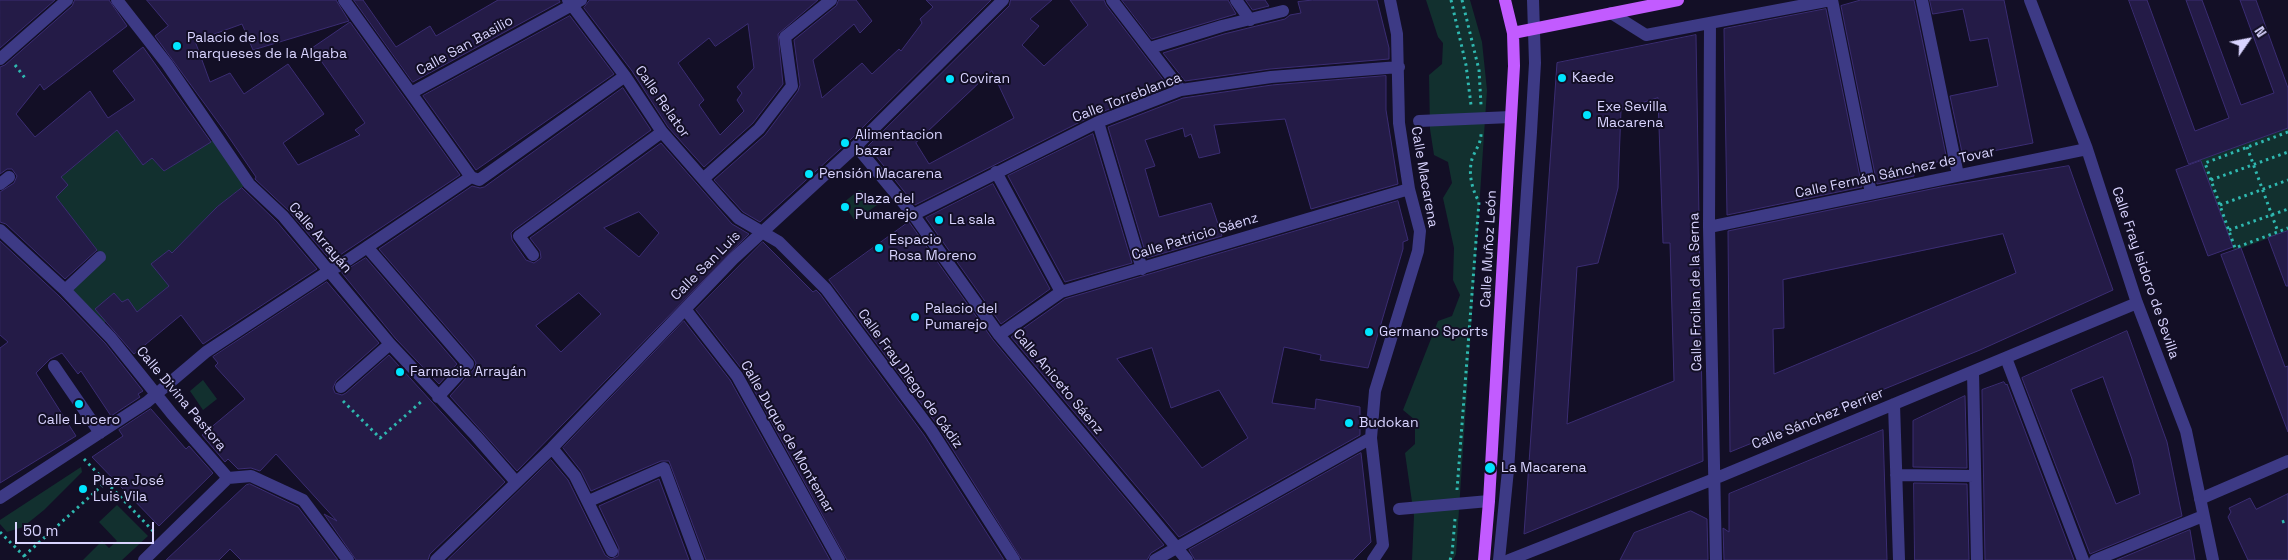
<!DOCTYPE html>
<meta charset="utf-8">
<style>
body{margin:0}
#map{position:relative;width:2288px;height:560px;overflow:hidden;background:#130f26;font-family:"Space Grotesk",sans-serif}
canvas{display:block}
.north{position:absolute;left:2223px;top:15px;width:50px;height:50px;-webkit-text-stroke:4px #130f26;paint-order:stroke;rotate:57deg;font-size:14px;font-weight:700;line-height:20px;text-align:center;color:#d9d4ff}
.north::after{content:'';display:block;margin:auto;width:18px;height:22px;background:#d9d4ff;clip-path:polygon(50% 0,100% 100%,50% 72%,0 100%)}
.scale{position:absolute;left:15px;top:522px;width:139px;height:22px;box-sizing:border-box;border:2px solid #d9d4ff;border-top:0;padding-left:6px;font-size:15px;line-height:18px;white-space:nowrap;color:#d9d4ff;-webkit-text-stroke:4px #130f26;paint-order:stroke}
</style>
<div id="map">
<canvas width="2288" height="560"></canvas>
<div class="north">N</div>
<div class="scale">50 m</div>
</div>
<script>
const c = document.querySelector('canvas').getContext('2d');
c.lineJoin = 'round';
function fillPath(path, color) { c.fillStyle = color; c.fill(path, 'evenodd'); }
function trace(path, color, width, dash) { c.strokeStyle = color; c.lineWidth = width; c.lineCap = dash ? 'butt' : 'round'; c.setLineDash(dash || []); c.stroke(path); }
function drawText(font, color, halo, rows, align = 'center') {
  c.font = font + ' "Space Grotesk",sans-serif'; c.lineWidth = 4; c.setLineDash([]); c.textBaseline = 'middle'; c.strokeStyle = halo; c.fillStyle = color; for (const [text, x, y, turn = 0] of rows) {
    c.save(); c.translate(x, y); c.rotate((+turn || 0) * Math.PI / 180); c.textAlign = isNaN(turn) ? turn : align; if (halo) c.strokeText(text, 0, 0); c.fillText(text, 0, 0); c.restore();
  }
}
const green = new Path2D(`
 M1426,0h44l12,42 5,48 -31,464 -3,6h-41l2,-44 -9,-63 10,-9v-24l-12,-10 35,-89 14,-5 8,-21 -7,-15 1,-32 -11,-50 9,-15 -4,-21 -14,-7 -4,-26 -1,-54 13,-11 1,-21 -5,-6z
 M2288,128v103l-54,20 -34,-91z
 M117,130l26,35 6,-4v-6l15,16 49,-31 31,46 -27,21 -45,46 -3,-3 -17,14 22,18 -30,24 -15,18 -7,-22 -8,-9 -9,8 11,12 -13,11 -33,-34 29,-37 -43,-56 11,-12 -6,-8z
 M859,190l7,2 11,13 -22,16 -12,-18z
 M203,380l14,19 -14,11 -13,-19z
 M81,467l1,5 -38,38 -21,17 -16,5 -7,-8v-4z
 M117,505l31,31 -26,24h-39l19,-19 7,7 8,-7 -18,-19z`);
const building = new Path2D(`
 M0,0h55l-55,48z
 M75,0h34l18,26 -83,64 -4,-6 -24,30 19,23 55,-46 18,27 27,-18 -22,-29 30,-24 68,95 -47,29 -12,-13 -9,7 -26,-35 -56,47 7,8 -12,12 41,53 -32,29 -59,-55 -6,-2v-30l14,-9 3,-7 -5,-7h-5l-7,5v-107l5,-2 67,-59z
 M147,0h189l13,21 -96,29 -11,-26 -47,17 15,41 20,-9 14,21 44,-30 36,50 -41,29 15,22 62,-30 -5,-5 10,-7 -53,-75 38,-26 110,153 -129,86 -42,-50 -34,-32 1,-2 -30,-44 -71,-97 13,-10z
 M354,0h9l33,47 34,-21 6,10 62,-36h61l1,2 -147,80z
 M590,0h228l-40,34 5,50 -30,39 -49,44 -36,-40 -36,-56 -48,-63zM748,24l6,44 -17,19 5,6 -5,7 7,11 -24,24 -21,-30 5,-5 -26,-37 31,-25 6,8z
 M839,0h17l16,21 -12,12 -6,-9 -41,36 9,38 40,-35 10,11 27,-25 2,2 21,-28 -2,-4 13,-12 -7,-7h65l-141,140 -90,82 -17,-10 -29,-32 51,-45 33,-44 2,-6 -6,-45 42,-34z
 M1011,0h41l-22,19 9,7 -17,19 22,21 44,-41 -18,-25h34l2,5 62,81 -74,29 -179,90 -47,-59 141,-140zM992,71l22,47 -85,46 -13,-21z
 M1122,0h106l8,14 -84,25z
 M1246,0h19l4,6 -16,4z
 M1313,0h64l12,48v11l-119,10 -85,12 -22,-28 61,-19 61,-15 5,-4 11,-2 -3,-11z
 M1861,0h53l33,160 -35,7 2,9 -37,8 -36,-178z
 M1930,0h74l29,143 -70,14 -13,-61 48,-10 -10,-48 -18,3 -7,-32 -30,5z
 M2129,0h18l48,131 34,-13 -43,-118h16l39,105 33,-12 -34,-93h16l32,88v40l-99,36z
 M1826,9l36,178 -135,28 -3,-186z
 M570,16l44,58 -138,96 -53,-74z
 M1696,35l7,426 -179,73 33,-471zM1658,98l5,145h7l4,138 -107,43 10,-157 21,-4 20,-75 3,-78z
 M1386,76v34l12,74 -87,25 -26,-90 -71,6 6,28 -21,5 -8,-24 -6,3 -2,-9 -38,12 10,26 -10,3 14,48 52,-14 11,33 -75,22 -39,-131 75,-29 89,-13z
 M623,88l28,42 -137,100 -3,3 1,7 14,20 8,3 7,-5 -1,-7 -10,-13 131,-95 71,81 17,10 -232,237 -67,-75 24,-27 2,-6 -2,-4 -95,-110 93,-63 8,2 4,-1zM639,212l20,21 -20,24 -35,-29zM579,293l22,21 -40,38 -25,-26z
 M1093,134l39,129 -67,19 -57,-106z
 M2201,161l32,86 -25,9 -32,-86z
 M2069,166l44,124 -133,60 -250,102 -2,-221 213,-44zM2003,234l13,39 -242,101 -1,-45 11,-1 -1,-48z
 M993,184l57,105 -49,35 -75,-106z
 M242,188l35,34 40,47 -114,75 -22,-29 -47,39 -39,-45 19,-16 8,9 6,-3 9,13 32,-26 -18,-22 18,-14 3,3 45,-46z
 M1398,201l10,39 -5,2v7l-35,119 -48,-8 1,-5 -37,-8 -12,56 43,6 1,-10 44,8v28l-181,102 -168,-200 54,-38zM1152,348l19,60 48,-18 29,48 -46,30 -85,-109z
 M909,222l84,118 171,205 -13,8 -4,7h-125l-84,-134 -109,-146z
 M2288,231v55h-2l-18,-48z
 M0,241l59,55 46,47 38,48 -5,3 2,3 -29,19 -30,-45 -3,3 -16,-21 -12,6 -14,14 40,63 -76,47v-135l8,-6 -8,-7z
 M763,242l50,50 3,-2 4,4 104,141 80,125h-157l-103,-188 -48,-62z
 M2241,248l44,119 3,-1v66l-67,-177z
 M366,258l91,106 -18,20 -43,-45 -54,-66z
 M327,282l52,61 -43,38 -3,7 2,5 7,2 4,-2 43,-38 116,127 -75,72 -2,6h-72l-32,-46 13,7 -61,-67 -16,17 -9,-3 -13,1 -10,-10 -3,3 -23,-27 43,-36 -30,-33 3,-3 -5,-6z
 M684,321l46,59 100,180h-124l-37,-99h-8l-70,30 -10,-20 -18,-23z
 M2127,331l40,111 15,74 -92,38 -68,-176zM2103,377l29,82 8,35 -24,10 -45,-114z
 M2004,382l2,3 1,-1 67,176h-89l-3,-170z
 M1965,396l2,72 -54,-1v-46z
 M151,409l35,40 3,-3 24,27 -54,53 -67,-69 31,-21 -4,-6z
 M1883,430l4,130h-163l-1,-32 6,4v-38z
 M1361,453l10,89 -18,18h-158l-6,-10z
 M551,460l17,20 37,75 6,4 7,-3 1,-8 -20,-42 60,-27 30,81h-241z
 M1914,483l53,1 2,76h-54z
 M250,484l48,23 40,53h-97l-11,-11 -11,11h-53l80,-75z
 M2288,494v66h-40l-20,-43 3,-5 -2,-4 21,-10 6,11z
 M1691,511l16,8 1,41h-88l14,-27z
 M2190,530l5,30h-78z`);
const path = new Path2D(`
 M1451,0l15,65 5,40
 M1462,0l17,70 2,35
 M15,65l10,13
 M2288,132l-83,31 30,85 53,-20
 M2247,147l31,85
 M2211,180l77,-28
 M2220,205l68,-25
 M2229,230l59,-21
 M343,401l37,37 42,-37
 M84,459l70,73
 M1457,490l22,-288c-7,-13 -11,-28 -7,-43 3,-9 9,-15 9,-25
 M2282,522l6,-2
 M0,532l28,28
 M24,556l82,-74
 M1450,560l2,-6 3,-35`);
const minor = new Path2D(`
 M117,0l50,64 82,120 34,32 107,128 86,92 40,46
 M344,0l67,93
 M568,0l57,76 37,56 63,72 13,14 41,24 47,47 105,141 83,130
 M1112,0l69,90
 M1236,0l14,20
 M1832,0l39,193
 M1922,0l36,175
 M2030,0l57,149 50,154 49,128 27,129
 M1611,13l35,22 185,-35
 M1710,23l-1,204 7,333
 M1150,48l72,-22 61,-15
 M0,59l67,-59
 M1419,121l92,-4
 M1098,122l44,147
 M856,146l59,71 84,118 188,225
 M996,172l65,120
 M471,177l-60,-84 170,-93
 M471,177l8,3 146,-104
 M703,179l56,-50 33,-43 -7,-49 46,-37
 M0,184l9,-7
 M913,215l185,-93 83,-32 90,-13 128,-10
 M1709,227l378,-78
 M0,230l65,60 46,48 61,76 56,64
 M367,247l101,117 -30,33
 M533,255l-14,-19 143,-104
 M65,290l35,-33
 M685,309l52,67 102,184
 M999,335l62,-43 348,-103
 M2006,358l77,202
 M54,366l46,67
 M1973,372l4,188
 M341,387l49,-43
 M1894,404l5,156
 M552,448l23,28 37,75
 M1896,475l79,1
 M228,478l23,-2 52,24 45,60
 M0,498l147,-96 59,-50 123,-81 13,-7 129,-87
 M2200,499l88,-38
 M589,501l75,-33 34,92
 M1399,509l90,-8
 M144,560l84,-82
 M436,560l116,-112 181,-189 123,-113 147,-146
 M1155,560l216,-122
 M1373,560l10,-15 -12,-107 4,-47 43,-140 2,-20 -11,-42 -10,-66 -2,-89 -7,-34
 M1499,560l9,-90 23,-338 4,-69 -2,-63
 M1509,560l205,-81 423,-176
 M2095,560l108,-44`);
const major = new Path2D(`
 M1513,33l165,-33
 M1484,560l5,-59 25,-435 -1,-33 -8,-33`);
const markers = [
 [177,46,5,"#00e5ff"],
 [1562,78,5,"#00e5ff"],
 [950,79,5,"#00e5ff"],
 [1587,115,5,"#00e5ff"],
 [845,143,5,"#00e5ff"],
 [809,174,5,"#00e5ff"],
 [845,207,5,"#00e5ff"],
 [939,220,5,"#00e5ff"],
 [879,248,5,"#00e5ff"],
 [915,317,5,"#00e5ff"],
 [1369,332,5,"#00e5ff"],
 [400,372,5,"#00e5ff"],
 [79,404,5,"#00e5ff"],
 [1349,423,5,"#00e5ff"],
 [1490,468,6,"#00e5ff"],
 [83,489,5,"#00e5ff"]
];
const poiNames = [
 ["Palacio de los",187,38],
 ["marqueses de la Algaba",187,54],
 ["Kaede",1572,78],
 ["Coviran",960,79],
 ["Exe Sevilla",1597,107],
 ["Macarena",1597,123],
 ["Alimentacion",855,135],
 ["bazar",855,151],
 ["Pensión Macarena",819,174],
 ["Plaza del",855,199],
 ["Pumarejo",855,215],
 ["La sala",949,220],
 ["Espacio",889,240],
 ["Rosa Moreno",889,256],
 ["Palacio del",925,309],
 ["Pumarejo",925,325],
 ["Germano Sports",1379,332],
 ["Farmacia Arrayán",410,372],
 ["Calle Lucero",79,420,"center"],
 ["Budokan",1359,423],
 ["La Macarena",1501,468],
 ["Plaza José",93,481],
 ["Luis Vila",93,497]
];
const streetNames = [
 ["Calle San Basilio",465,46,-29],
 ["Calle Torreblanca",1127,98,-21],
 ["Calle Relator",662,102,55],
 ["Calle Fernán Sánchez de Tovar",1895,173,-12],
 ["Calle Macarena",1424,177,80],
 ["Calle Patricio Sáenz",1195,237,-17],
 ["Calle Arrayán",320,238,49],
 ["Calle Muñoz León",1489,249,-87],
 ["Calle San Luis",706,266,-45],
 ["Calle Fray Isidoro de Sevilla",2145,273,71],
 ["Calle Froilan de la Serna",1696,292,-91],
 ["Calle Fray Diego de Cádiz",910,379,54],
 ["Calle Aniceto Sáenz",1058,382,50],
 ["Calle Divina Pastora",181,399,50],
 ["Calle Sánchez Perrier",1818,419,-22],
 ["Calle Duque de Montemar",787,437,60]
];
fillPath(green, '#12302f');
fillPath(building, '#241b47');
trace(building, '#3b2d73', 1);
trace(path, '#2fb8b0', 3, [2.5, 4]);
trace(minor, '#3d3a85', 12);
trace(major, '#c25bff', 12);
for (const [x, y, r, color] of markers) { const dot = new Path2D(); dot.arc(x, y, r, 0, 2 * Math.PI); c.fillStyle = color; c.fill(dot); trace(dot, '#130f26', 2); }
drawText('14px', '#d9d4ff', '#130f26', poiNames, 'left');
drawText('14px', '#d9d4ff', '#130f26', streetNames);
</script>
